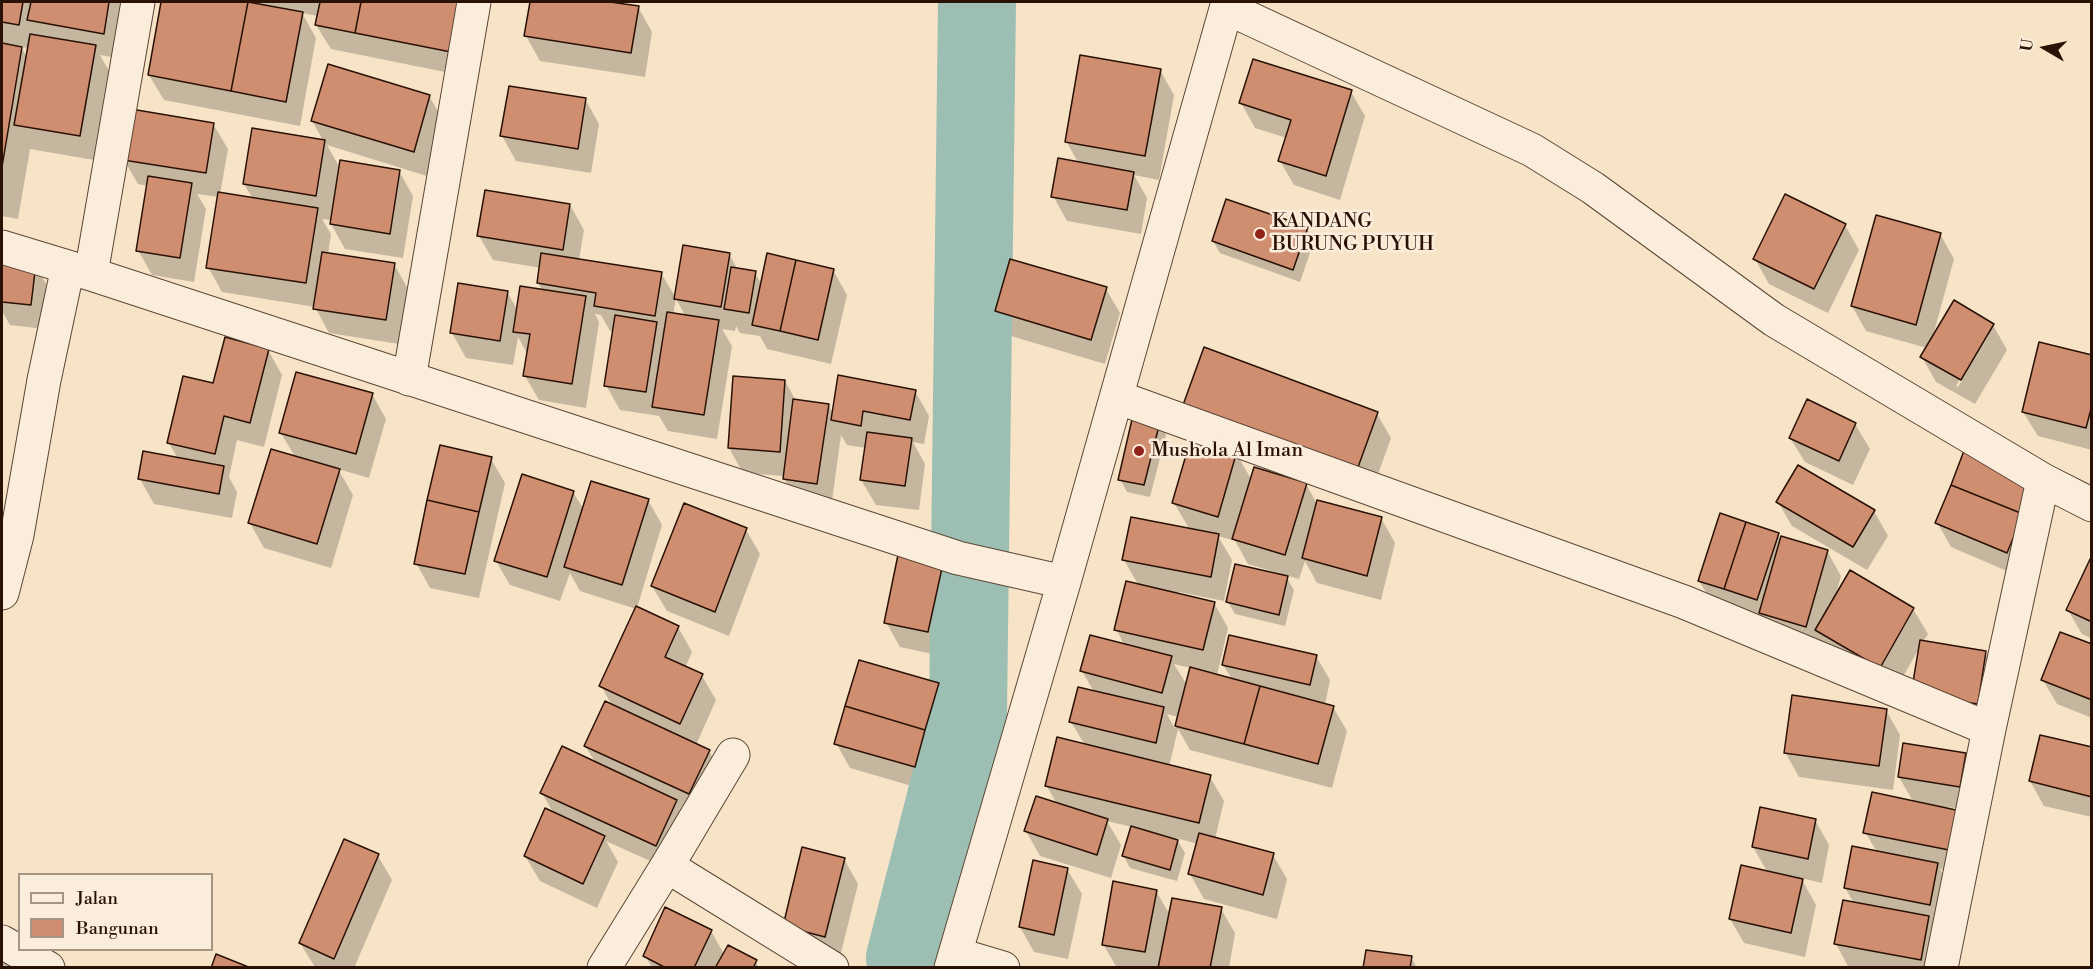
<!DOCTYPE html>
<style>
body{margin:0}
#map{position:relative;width:2093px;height:969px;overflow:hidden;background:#f7e4c7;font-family:"Libre Bodoni",serif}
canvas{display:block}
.frame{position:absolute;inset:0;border:3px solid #291105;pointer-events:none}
.legend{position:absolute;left:18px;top:873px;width:195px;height:78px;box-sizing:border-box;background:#faeddb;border:2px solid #a69585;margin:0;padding:8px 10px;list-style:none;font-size:18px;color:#291105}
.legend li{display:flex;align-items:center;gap:12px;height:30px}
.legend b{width:30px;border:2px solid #a69585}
.north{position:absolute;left:2015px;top:18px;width:60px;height:60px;-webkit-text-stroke:4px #faeddb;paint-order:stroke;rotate:279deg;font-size:16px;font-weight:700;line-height:24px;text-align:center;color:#291105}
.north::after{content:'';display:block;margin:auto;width:21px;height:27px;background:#291105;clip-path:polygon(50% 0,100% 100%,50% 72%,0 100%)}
</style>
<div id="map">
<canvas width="2093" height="969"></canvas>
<div class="frame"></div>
<ul class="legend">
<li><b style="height:8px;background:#faeddb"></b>Jalan</li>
<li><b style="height:16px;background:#d08e71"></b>Bangunan</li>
</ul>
<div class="north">U</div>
</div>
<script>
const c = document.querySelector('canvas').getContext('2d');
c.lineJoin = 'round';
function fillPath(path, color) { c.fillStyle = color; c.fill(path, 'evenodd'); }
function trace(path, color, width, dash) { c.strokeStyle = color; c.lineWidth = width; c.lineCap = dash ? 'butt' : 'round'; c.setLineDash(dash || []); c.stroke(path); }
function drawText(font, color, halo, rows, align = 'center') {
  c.font = font + ' "Libre Bodoni",serif'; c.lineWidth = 5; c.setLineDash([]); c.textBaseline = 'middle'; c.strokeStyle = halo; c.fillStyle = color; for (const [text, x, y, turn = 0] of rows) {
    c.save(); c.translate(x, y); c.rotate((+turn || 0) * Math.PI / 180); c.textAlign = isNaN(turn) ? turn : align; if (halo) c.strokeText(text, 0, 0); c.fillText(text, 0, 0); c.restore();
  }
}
const shadow = new Path2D(`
 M2,2h125l-10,56 -17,-3 9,16 -15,89 -64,-11 -12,70 -16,-3zM21,47l8,1 -1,11z
 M163,2h314l-12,74 -134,-27 -15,-24 2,-9 -16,-3 14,25 -16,88 -136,-26 -15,-25z
 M531,2h70l37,5 14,25 -7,45 -105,-16 -14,-25z
 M1160,70l14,25 -15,85 -25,-5 13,23 -6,36 -74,-13 -14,-25 26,-32 -13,-23z
 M1351,92l14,24 -25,84 -46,-15 -14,-24 7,-23 -32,-10 -14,-25z
 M429,96l14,24 -16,56 -100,-31 13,23 59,3 14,25 -10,62 -58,-9 -14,-25 1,-4 -10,-1 9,15 -3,20 66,10 14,25 -9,55 -70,-11 -14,-26 -93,-15 -14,-25 11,-70 -22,-3 9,15 -12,73 -42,-7 -14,-25 10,-64 -10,-2 -14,-24 89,-36 15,25 -8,45 33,5 -9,-15 80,-42 -12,-21z
 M585,99l14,25 -8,49 -75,-12 -14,-25z
 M570,205l14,25 -5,30 82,13 15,25 53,-44 9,16 17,3 7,12 71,-15 14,25 -16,69 -64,-15 -7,-13 -20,-3 -4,-7 -1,5 -13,-2 10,17 -15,93 -49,-8 -9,-15 -39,-6 -14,-25 8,-54h-4l-9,-16 -6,-1 4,8 -13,86 -47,-8 -14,-24 3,-21 -10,-18 -5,28 -47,-7 -14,-25 55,-41 11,19 25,-20 -5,-8 3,-15 -48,-8 -14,-24zM676,299l10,18 -13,-2z
 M1845,225l14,25 -31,63 -59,-29 -14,-25z
 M1307,228l7,13 -14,41 -80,-29 -7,-12z
 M1940,234l14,25 -21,77 60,-11 14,25 -32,54 -39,-22 -14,-25 5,-9 -61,-17 -14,-25zM1986,335h3l-31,52 -2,-1z
 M2,260l33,4 14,25 -5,40 -34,-4 -8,-14z
 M1106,289l14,24 -15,51 -94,-28 -14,-25z
 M268,350l14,25 -18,72 -27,-7 -8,37 8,15 -5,26 -78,-14 -14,-25 38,-20 -9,-16 46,-58z
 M2092,357v93l-54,-14 -15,-24z
 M785,381l11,20 32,4 6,10 81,-24 14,25 -5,28 -11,-2 12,22 -6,46 -43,-5 -15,-25 5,-32 -19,-3 -6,-10 -10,73 -32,-5 -15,-24 1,-3 -42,-3 -14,-25z
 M372,394l14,25 -17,59 -31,-9 15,26 -22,73 -67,-20 -14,-25 45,-66 -14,-24z
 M1377,414l14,24 -20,56 -172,-65z
 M1159,423l7,12 -16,62 -23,-5 -7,-13z
 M1855,424l15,25 -17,36 -48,-23 -15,-24z
 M1236,453l15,26 55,5 11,20 64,14 14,25 -14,57 -64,-17 -12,-22 -6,18 -14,-4 9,15 -9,36 -50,-12 -7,-12 49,-27 1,-2 -30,-9 -15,-27 -1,3 -14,-4 14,24 -8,41 -45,-9 -1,3 36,8 14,25 -11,47 15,4 -9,-14 93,-9 14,24 -5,25 8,2 14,24 -15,57 -142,-38 -12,-21 -9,38 41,10 14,24 -9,38 58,16 14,24 -10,40 -73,-20 -14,-25 8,-30 -22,-6 9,15 -8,28 -47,-13 -7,-13 9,-28 -25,-6 14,24 -10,33 -71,-22 -14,-25 31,-27 -11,-19 39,-40 -14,-23 23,-30 -12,-21 43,-25 -9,-17 23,-43 -15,-26 66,-30 -16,-27zM1174,664l17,4 -4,17zM1167,714l11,3 -3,12z
 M491,459l14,24 -26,115 -49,-10 -14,-25z
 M2037,480l-16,97 -70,-30 -14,-25z
 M573,492l11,18 64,-10 14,25 -25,83 41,19 14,25 -7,16 17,8 14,24 -20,45 13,6 14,25 -20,42 -23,-11 10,19 -20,44 -64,-29 12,21 -21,46 -57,-27 -15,-25 29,-42 -12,-21 54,-30 -11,-17 27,-41 -11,-19 35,-77 -56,-18 -10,-18 -10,28 -50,-16 -14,-24z
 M1778,502l96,9 14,25 -21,34 -75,-44z
 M746,530l14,24 -31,82 -62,-25 -15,-25z
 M1778,534l3,7 46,10 14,25 -5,18 77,15 15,25 -5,8 62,10 14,25 -8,51 -64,-10 -7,-71 -26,45 -63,-37 -8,-14 -3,10 -106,-46 -15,-24z
 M2092,559v80l-10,-5 -14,-24z
 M943,560l14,25 -15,71 -42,-9 -14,-25z
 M2092,646v72l-35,-14 -14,-24z
 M938,684l14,24 -23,83 -79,-23 -14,-25z
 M1886,710l14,25 -7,55 -94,-13 -14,-25z
 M2092,749v68l-48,-11 -14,-25z
 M1965,754l14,25 -5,32 -26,-4 14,67 -22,-5 11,20 -13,79h-89l-13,-24 18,-41 -9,-15 32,-36 -12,-20 49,-29 -15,-26z
 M1815,820l14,25 -7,38 -21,-5 15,27 -11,52 -61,-14 -14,-24 38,-46 -15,-26z
 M804,849l40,10 14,25 -19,77 -41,-10z
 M378,856l14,24 -38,88 -39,-1 -15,-24z
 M1067,869l15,25 -14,65 -34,-7 -14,-25z
 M1156,891l14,24 51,-6 14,24 -6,35h-112l-14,-24z
 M711,931l13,23 32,8 3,6h-107l-7,-13z
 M1411,957l6,11h-52z
 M2,959l21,9h-21z`);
const river = new Path2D(`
 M922,968l-17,-10 63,-246 9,-710`);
const building = new Path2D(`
 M2,2h21l-4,23 -17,-3z
 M31,2h78l-5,32 -77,-14z
 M161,2h87l-17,89 -83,-16z
 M248,2l55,10 -17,90 -55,-11z
 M320,2h41l-6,31 -40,-8z
 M361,2h101l-11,50 -96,-19z
 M530,2h80l29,4 -8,47 -107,-17z
 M30,34l66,11 -16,91 -66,-11z
 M2,43l20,4 -20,120z
 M1080,55l81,14 -16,87 -80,-14z
 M1253,59l99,31 -26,86 -48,-15 13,-41 -52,-17z
 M328,64l102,31 -16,57 -103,-31z
 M509,86l77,12 -8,51 -78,-13z
 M131,109l83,14 -8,50 -83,-13z
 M252,128l73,12 -9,56 -73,-12z
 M1058,158l76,14 -7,38 -76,-13z
 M340,160l60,10 -10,64 -60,-10z
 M148,176l44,7 -12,75 -44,-7z
 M485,190l85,14 -7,46 -86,-14z
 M218,192l100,16 -12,75 -100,-15z
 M1785,194l61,30 -32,65 -61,-30z
 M1226,199l82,28 -15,43 -81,-29z
 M1876,215l65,18 -25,92 -65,-19z
 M683,245l47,8 -9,54 -47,-8z
 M322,252l73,11 -9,57 -73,-11z
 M541,253l121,19 -7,44 -61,-10 2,-13 -59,-10z
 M767,253l29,7 -16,71 -28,-6z
 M2,259l34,4 -5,42 -29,-3z
 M1010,259l97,28 -16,53 -96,-29z
 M796,260l38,9 -16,71 -38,-9z
 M731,267l25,4 -7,42 -25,-4z
 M458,283l50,8 -8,50 -50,-8z
 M520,286l66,10 -14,88 -49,-8 7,-42 -17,-2z
 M1954,300l40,24 -33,56 -41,-23z
 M667,312l52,8 -15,95 -52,-8z
 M615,315l42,7 -11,70 -42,-6z
 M225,337l44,12 -19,74 -26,-7 -9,38 -48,-11 16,-67 30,7z
 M2039,342l53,13v50l-6,23 -64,-16z
 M1204,347l174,65 -21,58 -174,-65z
 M296,372l77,21 -17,61 -77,-21z
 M838,375l78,15 -6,30 -47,-9 -2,15 -30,-6z
 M733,376l52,4 -5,72 -52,-4z
 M793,399l36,5 -12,80 -34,-5z
 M1807,399l49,24 -17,38 -50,-23z
 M1133,415l27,7 -16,63 -26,-5z
 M867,432l45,6 -7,48 -45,-6z
 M1191,438l46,13 -19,66 -46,-14z
 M440,445l52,12 -13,55 -52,-12z
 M1965,448l73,31 -15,35 -72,-29z
 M271,449l69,20 -23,75 -69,-21z
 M143,451l81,15 -5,28 -81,-15z
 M1798,465l77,45 -22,37 -77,-45z
 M1254,467l53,16 -22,72 -53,-16z
 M522,474l52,17 -27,86 -53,-16z
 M591,481l58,18 -27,86 -58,-18z
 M1951,485l72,29 -16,39 -72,-30z
 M427,500l52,12 -14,62 -51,-10z
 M1317,500l65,17 -15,59 -65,-18z
 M684,503l63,25 -32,84 -64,-26z
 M1720,513l26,9 -22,67 -26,-8z
 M1131,517l88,17 -8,43 -89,-17z
 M1746,522l33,11 -22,67 -33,-11z
 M1781,536l47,14 -22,77 -47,-14z
 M899,550l45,9 -16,73 -44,-9z
 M2092,555v67l-26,-12z
 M1235,564l53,12 -9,39 -53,-13z
 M1850,570l64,38 -34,60 -65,-38z
 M1126,581l89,21 -12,48 -89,-20z
 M636,606l43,20 -14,31 38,17 -23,50 -81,-38z
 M2060,632l32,12v56l-51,-20z
 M1090,635l82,21 -10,37 -82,-22z
 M1229,635l88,20 -7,30 -88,-20z
 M1920,640l66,11 -8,53 -67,-10z
 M859,660l80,23 -14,47 -80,-24z
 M1190,667l70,19 -16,58 -69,-18z
 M1260,686l74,20 -16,58 -74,-20z
 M1078,687l86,20 -8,36 -87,-21z
 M1792,695l95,14 -8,57 -95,-13z
 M605,701l105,49 -21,44 -105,-48z
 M845,706l80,24 -10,37 -81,-23z
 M2040,735l52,12v50l-63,-16z
 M1057,737l154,38 -12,48 -154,-37z
 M1903,743l63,10 -6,34 -62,-10z
 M562,746l115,54 -21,46 -116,-53z
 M1872,792l84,18 -7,40 -86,-17z
 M1036,796l72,23 -11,36 -73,-24z
 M1760,807l56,12 -8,40 -56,-12z
 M545,808l60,28 -22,48 -59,-28z
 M1131,826l47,14 -8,30 -48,-14z
 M1199,833l75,20 -11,42 -75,-21z
 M344,839l35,15 -45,105 -35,-16z
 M1852,846l86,17 -8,42 -86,-17z
 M802,847l43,11 -20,79 -42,-11z
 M1033,860l35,8 -14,67 -35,-8z
 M1741,865l62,14 -12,54 -62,-14z
 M1113,881l44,9 -12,62 -43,-7z
 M1172,898l50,9 -12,61h-52z
 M1843,900l86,16 -8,44 -87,-16z
 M665,907l47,23 -18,38h-28l-23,-12z
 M728,945l29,15 -4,8h-38z
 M1366,950l46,6 -2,12h-47z
 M216,954l35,14h-40z`);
const street = new Path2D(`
 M1227,8l305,142 61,38 181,132 269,160 49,25
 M2,247l89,27 867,284 106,24
 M91,274l47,-272
 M409,379l65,-377
 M1117,397l567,205 305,127
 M2,593l15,-58 27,-155 24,-113
 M733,755l-66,111 165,102
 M2,942l46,26
 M956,954l47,14
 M604,968l63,-102
 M951,968l113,-386 164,-580
 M1941,968l48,-239 54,-249`);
const markers = [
 [1260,234,6,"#8f2418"],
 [1139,451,6,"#8f2418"]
];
const poiNames = [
 ["KANDANG",1272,222],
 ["BURUNG PUYUH",1272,245],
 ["Mushola Al Iman",1151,451]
];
fillPath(shadow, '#0003');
trace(river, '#9dbfb3', 78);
fillPath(building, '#d08e71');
trace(building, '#291105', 1.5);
trace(street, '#5c4636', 35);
trace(street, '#faeddb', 33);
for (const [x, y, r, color] of markers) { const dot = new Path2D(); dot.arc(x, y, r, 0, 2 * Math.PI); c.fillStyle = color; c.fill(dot); trace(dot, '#faeddb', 2); }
drawText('20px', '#291105', '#faeddb', poiNames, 'left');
</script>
